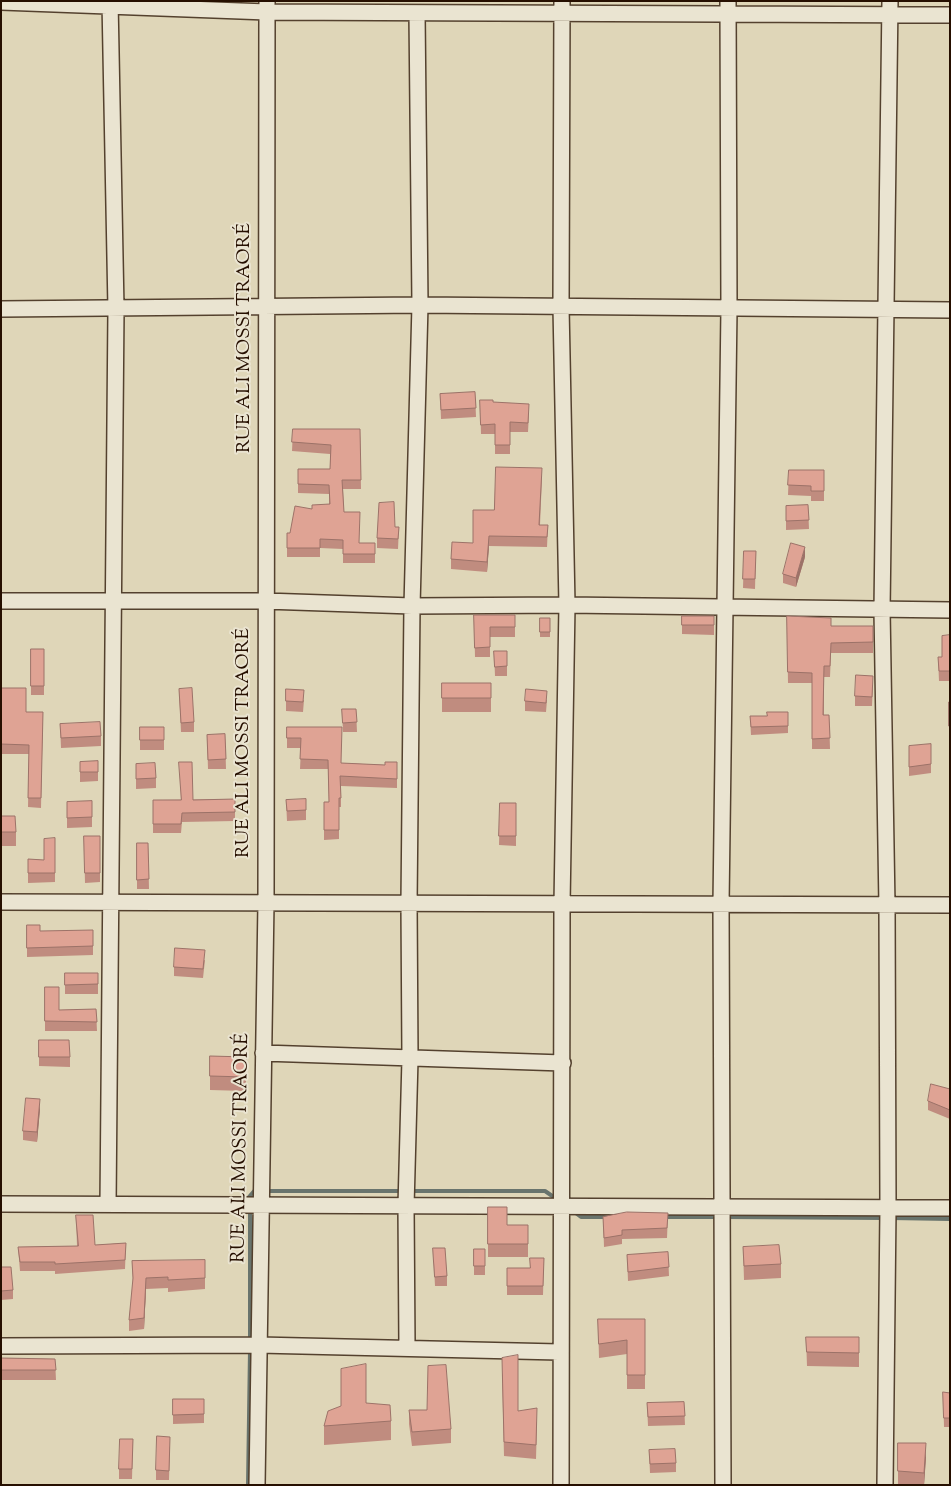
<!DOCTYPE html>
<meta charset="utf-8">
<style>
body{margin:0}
#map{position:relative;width:951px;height:1486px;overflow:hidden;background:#dfd6b8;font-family:"Sorts Mill Goudy",serif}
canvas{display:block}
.frame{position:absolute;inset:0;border:2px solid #260f00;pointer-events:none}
</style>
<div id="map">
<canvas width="951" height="1486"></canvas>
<div class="frame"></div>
</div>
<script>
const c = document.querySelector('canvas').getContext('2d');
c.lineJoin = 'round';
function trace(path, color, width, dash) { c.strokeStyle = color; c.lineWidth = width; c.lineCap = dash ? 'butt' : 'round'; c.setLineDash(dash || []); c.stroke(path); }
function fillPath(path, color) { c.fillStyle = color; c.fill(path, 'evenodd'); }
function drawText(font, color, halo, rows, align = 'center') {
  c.font = font + ' "Sorts Mill Goudy",serif'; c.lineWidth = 4; c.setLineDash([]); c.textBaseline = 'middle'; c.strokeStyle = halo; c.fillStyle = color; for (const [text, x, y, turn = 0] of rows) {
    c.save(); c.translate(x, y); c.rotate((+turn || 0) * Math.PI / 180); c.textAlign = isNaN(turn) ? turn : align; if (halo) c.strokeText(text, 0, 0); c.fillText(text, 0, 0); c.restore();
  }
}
const stream = new Path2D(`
 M265,1191h138
 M410,1191h135l13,9
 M249,1203v-6l6,-7h3
 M573,1211l8,6h28
 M664,1217h55
 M726,1217l158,1
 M891,1218l59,1
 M250,1343v-133
 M248,1485l2,-135`);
const minor = new Path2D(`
 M1,2l266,10 683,3
 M1,309l419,-4 530,5
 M1,601h264l147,5 155,-1 383,5
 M1,902l949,3
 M263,1053l300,10
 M1,1204l949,4
 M108,1204l8,-895 -6,-308
 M1,1346l258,-1 300,7
 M407,1347l-1,-141 4,-147 -1,-156 3,-297 8,-301 -3,-292
 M257,1485l9,-583 1,-901
 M561,1485l1,-581 5,-299 -6,-298 1,-306
 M723,1485l-2,-581 8,-595 -1,-308
 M885,1485l3,-277 -1,-302 -5,-296 8,-609`);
const wall = new Path2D(`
 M475,392l1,25 -35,2 -1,-25z
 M480,400l13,2 36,11 -1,19h-18v22h-15v-20h-14z
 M293,429h67l1,60h-18l1,23 15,31h16v20h-32v-14l-23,-1v9h-33v-24h3l22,-24 17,-5v-10l-31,-1v-24h32v-15l-38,-3z
 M789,470h35v31h-13v-5l-23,-1z
 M542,477l-2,48h8l-1,22 -58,-1 -2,26 -36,-3v-10l22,-16 21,-33z
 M808,505l1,24 -23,1v-24z
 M395,527h4l-1,22 -21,-1v-10z
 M744,551h12l-1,38 -12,-1z
 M805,557l-9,30 -13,-4v-9z
 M474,615h41v22h-25v20h-15z
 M682,616h32v19l-32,-1z
 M787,616l44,10h42v27h-42l-1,24h-6v38h5l1,34h-18v-66h-24z
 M540,618h10v19h-10z
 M950,635v46h-11l-1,-24h4z
 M31,649h13v46h-13z
 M494,651h13v25h-12z
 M442,683h49v29h-49z
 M873,685l-1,21h-17v-10z
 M1,688l25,24h17l-2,96 -13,-1 1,-53h-28z
 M179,689l15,33v10h-13z
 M304,700l-1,12 -17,-1v-10z
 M547,700l-1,12 -21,-1v-10z
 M342,709h14l1,23h-14z
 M750,716l38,10v7l-37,2z
 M60,724l41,12v10l-40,2z
 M140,727h24v23h-24z
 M287,727l54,36 44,2 12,-3v26l-56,-2v21h-2v32l-15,1v-38h5l-1,-33h-28l1,-21h-14z
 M225,734l1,35h-18l-1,-34z
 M931,744v29l-22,3v-30z
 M98,761v20l-18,1v-20z
 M136,764l20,14v10l-20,1z
 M235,799v22l-53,1 -1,11h-28v-33z
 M286,800l20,10v10l-19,1z
 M92,801v26l-25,1v-26z
 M500,803h16v43l-17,-1z
 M1,816l15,16v14h-15z
 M84,836h16v46l-15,1z
 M55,838v44l-27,1v-24l16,1z
 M137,843h11l1,46h-12z
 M27,925l13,6 53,15v9l-66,2z
 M205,960l-2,18 -29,-2v-9z
 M65,973h33v21h-33z
 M45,987l14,23 37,-1 1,22h-52z
 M39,1040l31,17v10l-31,-1z
 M210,1056l36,1v34l-36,-1z
 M950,1089v30l-22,-9v-9z
 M40,1109l-3,33 -14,-2v-9z
 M488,1207l19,18h21v32h-40z
 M668,1213l-1,25 -45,1v5l-18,3 -1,-30z
 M76,1215l19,30 31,-2 -1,26 -70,5v-3h-35l-2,-24 59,-1z
 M743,1247l38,17v14l-37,2z
 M433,1248l14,28v10h-12z
 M474,1249h11v26h-11z
 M668,1252l1,24 -41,5 -1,-26z
 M544,1258l-1,37h-36v-27h23z
 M132,1261l73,17v11l-37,3v-4l-22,1 -2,40 -15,2v-11l4,-37z
 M1,1267l12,23v9l-12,1z
 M598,1319h47v70h-18v-35l-28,4z
 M806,1337h53v30l-52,-1z
 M1,1358l54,1 1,21h-55z
 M502,1372l16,39 19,11 -1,37 -32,-3z
 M943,1392l7,1v34h-6z
 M173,1399h31v24l-31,1z
 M684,1402l1,23 -37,1 -1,-23z
 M366,1403l25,18v19l-67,5v-19z
 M409,1410h18l24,19v14l-39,3 -3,-22z
 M133,1439l-1,40h-13v-10z
 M898,1443l28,14 -2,28h-26z
 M170,1446l-1,34h-13v-10z
 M649,1450l27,13v9l-26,1z`);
const shadedWall = new Path2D(`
 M489,536v10l-2,26v-10z
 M805,547v10l-9,30v-9z
 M40,1099v10l-3,33v-10z
 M146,1278v11l-2,40v-11z
 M926,1443v14l-2,28v-12z`);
const building = new Path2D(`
 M475,392l1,16 -35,2 -1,-16z
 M480,400h13v2l36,2 -1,19 -18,-1v23h-15v-21l-14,1z
 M293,429h67l1,51h-19l2,32h16l-1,31h16v11h-32v-14l-23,-1v9h-33v-15h3l5,-27 17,3v-4l18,-1 -1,-19 -31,-1v-15h32l1,-24 -39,-3z
 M496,467l46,1 -3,57h9l-1,12 -58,-1 -2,26 -36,-3 1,-17 21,1v-33h21z
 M789,470h35v21h-13v-5l-23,-1z
 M394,502l1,25h4l-1,12 -21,-1 2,-35z
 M808,505l1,15 -23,1v-15z
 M791,543l14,4 -9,31 -13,-4z
 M744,551h12l-1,28h-12z
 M474,615h41v12h-25v20l-15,1z
 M682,616h32v9h-32z
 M787,616l44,2v8h42v16l-42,1 -1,23h-6l-1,49h6l1,23 -18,1v-66l-24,-1z
 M540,618h10v14h-10z
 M950,635v36h-11l-1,-14h4v-21z
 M31,649h13v37h-13z
 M494,651h13v15l-12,1z
 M856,675l17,1 -1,21 -17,-1z
 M442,683h49v15h-49z
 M1,688h25v24h17l-2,86h-13l1,-53 -28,-1z
 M192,688l2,34 -13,1 -2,-34z
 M286,689l18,1 -1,12 -17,-1z
 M526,689l21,2 -1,12 -21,-2z
 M949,702h1v24h-1z
 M342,709h14l1,13 -14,1z
 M767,712h21v14l-37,1 -1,-11h17z
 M100,722l1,14 -40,2 -1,-14z
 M140,727h24v13h-24z
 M287,727h55l-1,36 44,2v-3h12v17l-57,-3 1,22h-2v32h-15v-28h5l-1,-42 -28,-1 1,-21h-14z
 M225,734l1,25 -18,1 -1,-25z
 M931,744v20l-22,3v-21z
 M98,761v11h-18v-10z
 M179,762h13l1,38 42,-1v13l-53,1 -1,11h-28v-24h28z
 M155,763l1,15 -20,1v-15z
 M306,799v11l-19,1 -1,-11z
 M92,801v16l-25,1v-16z
 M500,803h16v33h-17z
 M1,816h14l1,16h-15z
 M84,836h16v37h-15z
 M55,838v35h-27v-14l16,1v-21z
 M137,843h11l1,36 -12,1z
 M27,925h13v6l53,-1v16l-66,2z
 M175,948l30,2 -2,19 -29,-2z
 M65,973h33v11l-33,1z
 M45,987h14v23l37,-1 1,13 -52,-1z
 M39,1040h30l1,17h-31z
 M210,1056l36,1v20l-36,-1z
 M931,1084l19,5v21l-22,-9z
 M26,1098l14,1 -3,33 -14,-1z
 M488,1207h19v18h21v19h-40z
 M627,1212l41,1 -1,15 -45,2v5l-18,3 -1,-21z
 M76,1215h17l2,30 31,-2 -1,17 -70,4v-2h-35l-2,-15 60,-1z
 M779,1245l2,19 -37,2 -1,-19z
 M433,1248h12l2,28 -12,1z
 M474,1249h11v17h-11z
 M668,1252l1,15 -41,5 -1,-17z
 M530,1258h14l-1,28h-36v-18h23z
 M205,1260v18l-37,2v-3l-22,1 -2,40 -15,2 4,-42 -1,-17z
 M1,1267h10l2,23 -12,1z
 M598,1319h47v56h-18v-35l-28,4z
 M806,1337h53v16l-52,-1z
 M518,1355v56l19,-3 -1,37 -32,-3 -2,-84z
 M1,1358l54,1 1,11h-55z
 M366,1364v39l24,2 1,16 -67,5 4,-15 13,-5v-37z
 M446,1365l5,64 -39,3 -3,-22h18l1,-44z
 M943,1392l7,1v25h-6z
 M173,1399h31v15l-31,1z
 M684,1402l1,14 -37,1 -1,-14z
 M157,1436l13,1 -1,34 -13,-1z
 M120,1439h13l-1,30h-13z
 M898,1443h28l-2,30 -26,-2z
 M675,1449l1,14 -26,1 -1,-14z`);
const streetNames = [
 ["RUE ALI MOSSI TRAORÉ",246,338,-90],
 ["RUE ALI MOSSI TRAORÉ",245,743,-90],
 ["RUE ALI MOSSI TRAORÉ",242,1148,-89]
];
trace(stream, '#69746d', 4);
trace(minor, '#54412e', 18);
trace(minor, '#eae4d1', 15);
fillPath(wall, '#c08c7f');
fillPath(shadedWall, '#9c7268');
fillPath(building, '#dfa394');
trace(building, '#9c7268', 1);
drawText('19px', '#260f00', '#eae4d1', streetNames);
</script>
